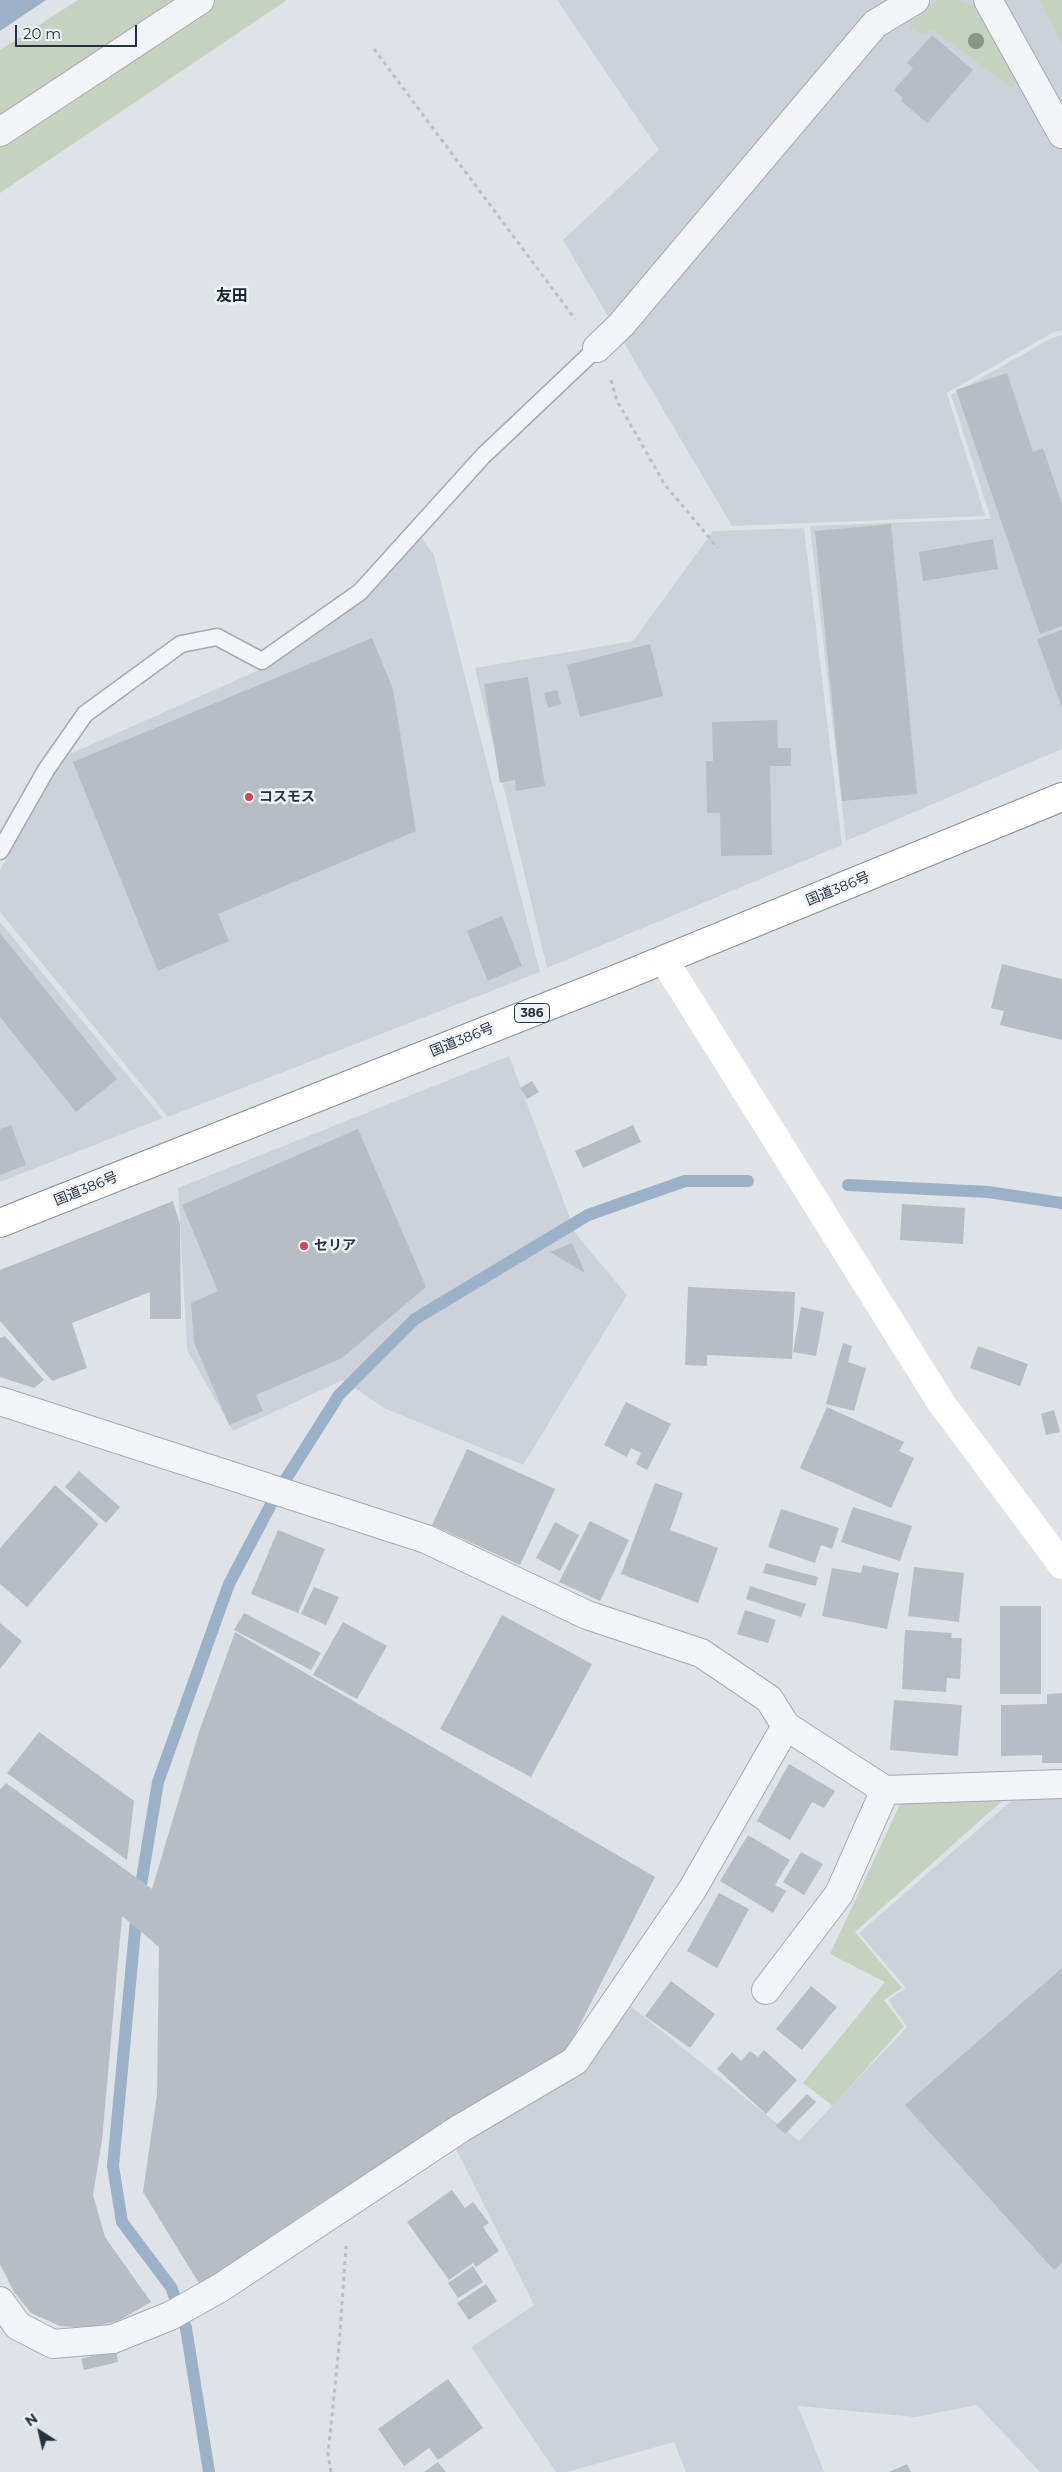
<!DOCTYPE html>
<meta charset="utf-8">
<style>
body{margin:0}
#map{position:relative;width:1062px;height:2472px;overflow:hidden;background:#dfe3e8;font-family:Montserrat,sans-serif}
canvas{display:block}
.north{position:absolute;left:15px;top:2407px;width:50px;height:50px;-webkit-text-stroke:4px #eff2f6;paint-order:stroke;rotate:325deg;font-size:14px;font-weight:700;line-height:20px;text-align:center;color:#28313f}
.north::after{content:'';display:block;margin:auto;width:18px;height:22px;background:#28313f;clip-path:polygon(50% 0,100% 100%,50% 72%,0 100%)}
.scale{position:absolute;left:15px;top:25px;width:122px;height:22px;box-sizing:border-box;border:2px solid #28313f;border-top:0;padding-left:6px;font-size:15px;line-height:18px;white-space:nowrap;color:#28313f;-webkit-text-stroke:4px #eff2f6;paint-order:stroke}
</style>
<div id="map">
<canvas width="1062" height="2472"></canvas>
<div class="north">N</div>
<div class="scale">20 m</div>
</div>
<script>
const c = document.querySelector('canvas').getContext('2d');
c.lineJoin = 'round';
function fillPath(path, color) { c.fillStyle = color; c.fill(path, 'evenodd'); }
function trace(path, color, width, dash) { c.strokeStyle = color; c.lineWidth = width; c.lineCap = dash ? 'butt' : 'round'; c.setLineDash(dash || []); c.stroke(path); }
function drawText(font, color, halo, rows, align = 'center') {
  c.font = font + ' Montserrat,"Noto Sans JP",sans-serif'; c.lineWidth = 5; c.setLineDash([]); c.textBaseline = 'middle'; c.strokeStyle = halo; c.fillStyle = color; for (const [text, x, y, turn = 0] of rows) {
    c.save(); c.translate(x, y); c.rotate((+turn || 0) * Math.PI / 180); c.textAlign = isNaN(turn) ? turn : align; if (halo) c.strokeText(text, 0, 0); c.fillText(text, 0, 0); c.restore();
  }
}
const built = new Path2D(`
 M557,0h505v330l-10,3 -105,60 38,123 -253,10 -169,-286 96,-90z
 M1062,335v414l-216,92 -36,-315 181,-7 -40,-124 101,-57z
 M804,528l38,317 -295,123 -72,-300 158,-27 80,-110z
 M420,536l14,19 106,417 -372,145 -168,-205v-42l63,-113 196,-87z
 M0,922l163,196 -163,64z
 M509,1056l67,178 51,61 -104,170 -137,-56 -43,-29 -110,51 -46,-81 -9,-162z
 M1062,1797v675h-22l-63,-67 -62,12 -117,-11 26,66h-138l-12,-30 -107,30h-11l-85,-125 63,-42 -78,-156 133,-82 39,-63 171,137 108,-114 -19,-27 18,-12 -47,-55 152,-132z`);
const green = new Path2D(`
 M78,0h209l-287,193v-143z
 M939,0h19l22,9 38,68 -6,11 -79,-58 -10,5 -14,-7 11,-17z
 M1039,0h23v44z
 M903,1798l99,3 -147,131 47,56 -18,12 20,26 -71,80 -30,-23 82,-101 -55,-28z`);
const water = new Path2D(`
 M0,0h46l-46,31z`);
const stream = new Path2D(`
 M848,1185l140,7 74,11
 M209,2472l-23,-144 -15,-41 -49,-65 -9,-56 24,-257 21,-127 71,-198 48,-91 62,-98 76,-76 173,-104 97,-34h63`);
const building = new Path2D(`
 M932,35l41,35 -46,53 -26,-22 2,-3 -9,-8 19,-22 -6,-5z
 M1007,373l26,79 10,-4 19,56v122l-22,8 -84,-244z
 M891,524l26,270 -75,7 -27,-270z
 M993,539l5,30 -75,12 -4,-29z
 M1062,630v78l-25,-69z
 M372,638l21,51 23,142 -198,83 11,27 -71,30 -85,-209z
 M650,644l13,52 -83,21 -13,-52z
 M528,677l17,109 -29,5 -1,-11 -15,3 -16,-99z
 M557,690l4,14 -13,4 -4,-15z
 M777,720l1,28h13v18h-21l2,89 -51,1 -1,-43h-13l-1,-52h7l-1,-39z
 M502,916l20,50 -34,15 -21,-50z
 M0,933l117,146 -41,33 -76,-95z
 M1002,964l60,15v61l-62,-15 4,-14 -13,-3z
 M532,1081l7,11 -12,7 -7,-11z
 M11,1125l15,40 -26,10v-46z
 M633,1125l8,17 -58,26 -8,-17z
 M358,1129l68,158 -84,71 -86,37 7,16 -34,14 -35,-83 -3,-39 27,-12 -36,-86z
 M173,1201l7,23 1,95h-31v-27l-78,31 15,45 -35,13 -52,-60v-51z
 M902,1204l63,4 -2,36 -63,-4z
 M572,1243l13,30 -35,-21z
 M688,1287l107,5 -3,67 -85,-4v11l-22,-1z
 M801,1307l23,5 -8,44 -23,-4z
 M5,1336l39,44 -10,8 -34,-11v-39z
 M843,1343l9,3 -4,16 18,6 -12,43 -28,-7z
 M978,1346l50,18 -8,22 -50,-18z
 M626,1402l45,22 -24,46 -11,-6 5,-11 -10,-5 -4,9 -23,-12z
 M827,1407l77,35 -5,9 15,7 -23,50 -91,-40z
 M1054,1410l6,22 -14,3 -5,-21z
 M467,1449l88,40 -35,76 -88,-40z
 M79,1471l41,36 -14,16 -41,-36z
 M655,1483l28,10 -13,37 48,18 -20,55 -77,-29z
 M55,1485l44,39 -72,83 -27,-23v-36z
 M853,1507l59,19 -12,35 -59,-19z
 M781,1509l58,19 -7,21 -11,-4 -6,18 -47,-16z
 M590,1521l39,19 -29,61 -41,-19z
 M555,1522l24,13 -19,36 -24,-13z
 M278,1530l47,19 -27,64 -47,-19z
 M766,1563l52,14 -2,9 -53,-13z
 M863,1565l36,8 -12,56 -65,-13 10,-48 29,5z
 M914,1567l50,6 -5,49 -51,-6z
 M750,1586l56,18 -5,13 -55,-18z
 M314,1587l25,10 -13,28 -25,-11z
 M1000,1606h41v88h-41z
 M745,1610l31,10 -8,23 -31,-9z
 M244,1613l77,40 -10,17 -77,-40z
 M502,1615l90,49 -61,113 -91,-48z
 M343,1622l44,24 -30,53 -44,-24z
 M0,1623l22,18 -22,28z
 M905,1630l47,3 -1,5h11l-2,41 -13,-1 -1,14 -44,-3z
 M235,1632l420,245 -88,173 -253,157 -114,78 -57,-93 14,-97 2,-148 -37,-31 -20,224 -9,55 12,42 46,65 -33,19 -30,7 -28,-2 -29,-13 -17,-21 -14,-28v-474l6,-7 146,106 47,-157z
 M1062,1693v70h-20v-8l-41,1v-51l46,-1v-10z
 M894,1700l68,5 -4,51 -68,-6z
 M39,1732l95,69 -7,59 -120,-87z
 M789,1764l46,27 -11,17 -12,-6 -22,38 -33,-19z
 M748,1835l42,25 -15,25 11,6 -13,22 -53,-32z
 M801,1852l22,12 -19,31 -21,-13z
 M719,1893l30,16 -32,59 -30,-17z
 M1062,1968v295l-8,7 -149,-165z
 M671,1981l44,33 -25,34 -45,-32z
 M811,1986l26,21 -35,43 -26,-21z
 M764,2050l33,30 -31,34 -49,-45 15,-17 9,9 9,-10 8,6z
 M807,2094l9,8 -31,32 -9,-8z
 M452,2190l13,18 8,-6 16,21 -6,4 16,24 -23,16 -3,-4 -24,17 -42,-58z
 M473,2266l10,16 -25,16 -10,-15z
 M486,2284l11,17 -28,19 -12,-17z
 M116,2350l2,12 -34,8 -3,-11z
 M448,2379l35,49 -45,32 -9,-12 -25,18 -26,-37z
 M438,2462l8,10h-22z
 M907,2464l4,8h-22z`);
const path = new Path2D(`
 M374,49l201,270
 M611,380l6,21 48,84 53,63
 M331,2472l-3,-18 11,-107 7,-101`);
const lane = new Path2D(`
 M0,851l46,-81 39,-56 96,-70 36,-7 45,24 98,-69 123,-136 114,-108`);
const street = new Path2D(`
 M988,0l74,134
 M0,132l200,-132
 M597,348l24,-23 254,-301 40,-24
 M0,1401l426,138 161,76 114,38 68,46 17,27 99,64 177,-6
 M766,1990l73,-96 46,-104
 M0,2301l18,25 35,18 60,-5 57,-23 50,-28 241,-160 114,-67 117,-171 94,-164`);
const secondary = new Path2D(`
 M664,960l278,444 120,161`);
const highway = new Path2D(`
 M0,1223l614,-243 448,-183`);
const trees = [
 [976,41]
];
const markers = [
 [249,797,5,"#cc465c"],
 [304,1246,5,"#cc465c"]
];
const shields = [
 [532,1013,35]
];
const shieldNames = [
 ["386",532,1013]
];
const poiNames = [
 ["コスモス",259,797],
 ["セリア",314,1246]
];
const streetNames = [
 ["国道386号",838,889,-22],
 ["国道386号",462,1040,-22],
 ["国道386号",86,1189,-22]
];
const quarterNames = [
 ["友田",232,296]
];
fillPath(built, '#cdd2da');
fillPath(green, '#c5d2c0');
fillPath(water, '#9bb1c8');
trace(stream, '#9bb1c8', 12);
fillPath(building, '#b7bcc5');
trace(lane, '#a4aab2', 19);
trace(street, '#a4aab2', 30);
trace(highway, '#87919f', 30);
trace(path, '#bdc1c7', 3, [4, 4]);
trace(lane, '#f2f4f7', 16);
trace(street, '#f2f4f7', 28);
trace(secondary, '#fff', 28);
trace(highway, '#fff', 28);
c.fillStyle = '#869886';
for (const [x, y] of trees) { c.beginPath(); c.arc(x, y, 8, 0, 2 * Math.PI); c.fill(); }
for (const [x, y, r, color] of markers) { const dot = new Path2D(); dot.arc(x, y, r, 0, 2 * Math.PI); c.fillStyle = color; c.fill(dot); trace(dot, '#eff2f6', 2); }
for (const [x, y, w] of shields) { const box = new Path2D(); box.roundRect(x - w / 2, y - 9.5, w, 19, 4); c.fillStyle = '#eff2f6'; c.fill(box); trace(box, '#28313f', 1); }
drawText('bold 12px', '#28313f', null, shieldNames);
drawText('bold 14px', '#28313f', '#eff2f6', poiNames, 'left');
drawText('14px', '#28313f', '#eff2f6', streetNames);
drawText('bold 16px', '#1b2230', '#eff2f6', quarterNames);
</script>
